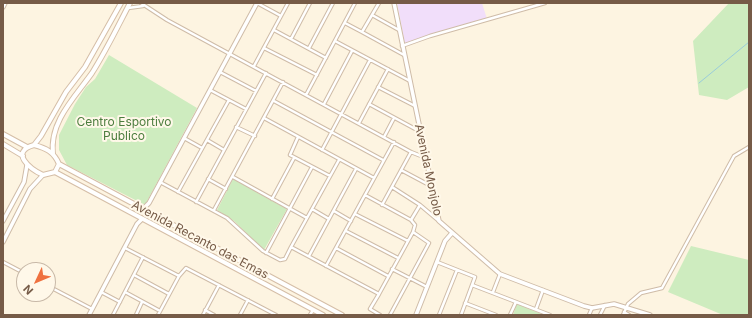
<!DOCTYPE html>
<style>
body{margin:0}
#map{position:relative;width:752px;height:318px;overflow:hidden;background:#fdf4e1;font-family:Inter,sans-serif}
canvas{display:block}
.frame{position:absolute;inset:0;border:4px solid #765b47;pointer-events:none}
.north{position:absolute;left:16px;top:262px;width:40px;height:40px;box-sizing:border-box;background:#fff8e9;border:1px solid #c8b9a8;border-radius:50%;rotate:226deg;font-size:11px;font-weight:700;line-height:16px;text-align:center;color:#765b47}
.north::after{content:'';display:block;margin:auto;width:14px;height:18px;background:#ef713f;clip-path:polygon(50% 0,100% 100%,50% 72%,0 100%)}
</style>
<div id="map">
<canvas width="752" height="318"></canvas>
<div class="frame"></div>
<div class="north">N</div>
</div>
<script>
const c = document.querySelector('canvas').getContext('2d');
c.lineJoin = 'round';
function fillPath(path, color) { c.fillStyle = color; c.fill(path, 'evenodd'); }
function trace(path, color, width, dash) { c.strokeStyle = color; c.lineWidth = width; c.lineCap = dash ? 'butt' : 'round'; c.setLineDash(dash || []); c.stroke(path); }
function drawText(font, color, halo, rows, align = 'center') {
  c.font = font + ' Inter,sans-serif'; c.lineWidth = 4; c.setLineDash([]); c.textBaseline = 'middle'; c.strokeStyle = halo; c.fillStyle = color; for (const [text, x, y, turn = 0] of rows) {
    c.save(); c.translate(x, y); c.rotate((+turn || 0) * Math.PI / 180); c.textAlign = isNaN(turn) ? turn : align; if (halo) c.strokeText(text, 0, 0); c.fillText(text, 0, 0); c.restore();
  }
}
const education = new Path2D(`
 M397,3h85l5,16 -82,25z`);
const green = new Path2D(`
 M729,3h20v84l-22,13 -28,-5 -6,-54z
 M109,55l88,53 -52,97 -78,-40 -8,-15v-15l16,-31 11,-17 9,-8z
 M233,179l54,30 -23,41 -30,-29 -17,-11z
 M691,246l58,14v55h-26l-55,-23z
 M517,304l27,11h-31z`);
const stream = new Path2D(`
 M699,83l50,-41`);
const minor = new Path2D(`
 M141,3l26,17 244,132 15,6
 M257,3l24,13
 M128,8l15,-2
 M372,15l27,15
 M345,23l17,9 17,-29
 M274,30l52,28
 M362,32l42,23
 M291,39l19,-36
 M335,41l75,40
 M402,46l28,-10 115,-33
 M264,48l53,27
 M309,48l24,-45
 M254,66l34,-63
 M220,72l36,19
 M378,87l37,19
 M210,90l36,19
 M306,95l49,-92
 M274,101l109,59
 M324,104l28,-53
 M369,104l50,27
 M264,118l110,60
 M359,123l29,-54
 M236,127l19,9
 M298,137l-8,18 40,21
 M384,137l10,-19
 M184,138l18,10
 M207,140l17,10
 M322,150l48,-90
 M401,170l30,16
 M233,177l74,41
 M208,179l18,10
 M160,182l67,36 36,33 17,9 5,-1 6,-12 88,47 -9,15 10,6
 M392,187l28,18 19,16
 M178,192l51,-92
 M365,195l46,25 4,5 -2,7 -34,62
 M272,199l22,-41
 M196,202l70,-129
 M382,205l29,-53
 M312,209l17,10
 M214,210l69,-128
 M334,211l17,10
 M355,214l53,27
 M411,220l9,-15
 M346,231l52,27
 M291,247l48,-87
 M125,248l54,28
 M336,248l52,28
 M266,253l46,-86
 M309,256l47,-87
 M3,262l21,11
 M437,262l38,15 -14,38
 M326,266l68,-124
 M392,269l35,18
 M134,275l35,19
 M472,285l78,30
 M48,286l44,23
 M101,292l19,10
 M125,292l35,19
 M493,292l7,-18
 M465,303l31,12
 M536,309l7,-19
 M205,310l9,5
 M624,312l5,3
 M113,315l30,-58
 M136,315l6,-13
 M158,315l21,-39 7,-8 90,47
 M203,315l16,-30
 M240,315l8,-15
 M310,315l3,-5
 M390,315l39,-72 -16,-11
 M439,315l18,-45
 M510,315l6,-13
 M589,315l3,-7
 M600,315l5,-10
 M623,315l5,-11 13,-11 21,-5 72,-132 15,-9`);
const tertiary = new Path2D(`
 M394,3l45,218 61,53 84,32 8,2 22,-4 36,11
 M3,7l2,-4
 M143,209l6,-6 108,-200
 M3,221l21,-39 3,-17
 M3,242l27,-53 13,-14
 M89,315l48,-91 5,-5
 M416,315l29,-74 7,-8`);
const secondary = new Path2D(`
 M3,134l24,13
 M3,144l20,12
 M34,145l7,-9 25,-44 19,-25 36,-64
 M34,145c12,3 20,7 25,19l-4,8 -12,3c-13,-6 -34,-23 -9,-30z
 M53,154c-4,-32 22,-57 39,-81 14,-22 26,-47 38,-70
 M59,164l283,151
 M55,172l268,143`);
const parkNames = [
 ["Centro Esportivo",124,122],
 ["Publico",124,136]
];
const streetNames = [
 ["Avenida Monjolo",428,170,78],
 ["Avenida Recanto das Emas",200,240,28]
];
fillPath(education, '#f1defa');
fillPath(green, '#ceecbf');
trace(stream, '#9accda', 1);
trace(minor, '#cfbca8', 4.5);
trace(tertiary, '#cfbca8', 5.5);
trace(secondary, '#d5bea7', 6);
trace(minor, '#fff', 2.5);
trace(tertiary, '#fff', 3.5);
trace(secondary, '#fff', 4);
drawText('12px', '#4c7d3e', '#fff8e9', parkNames);
drawText('12px', '#765b47', '#fff8e9', streetNames);
</script>
